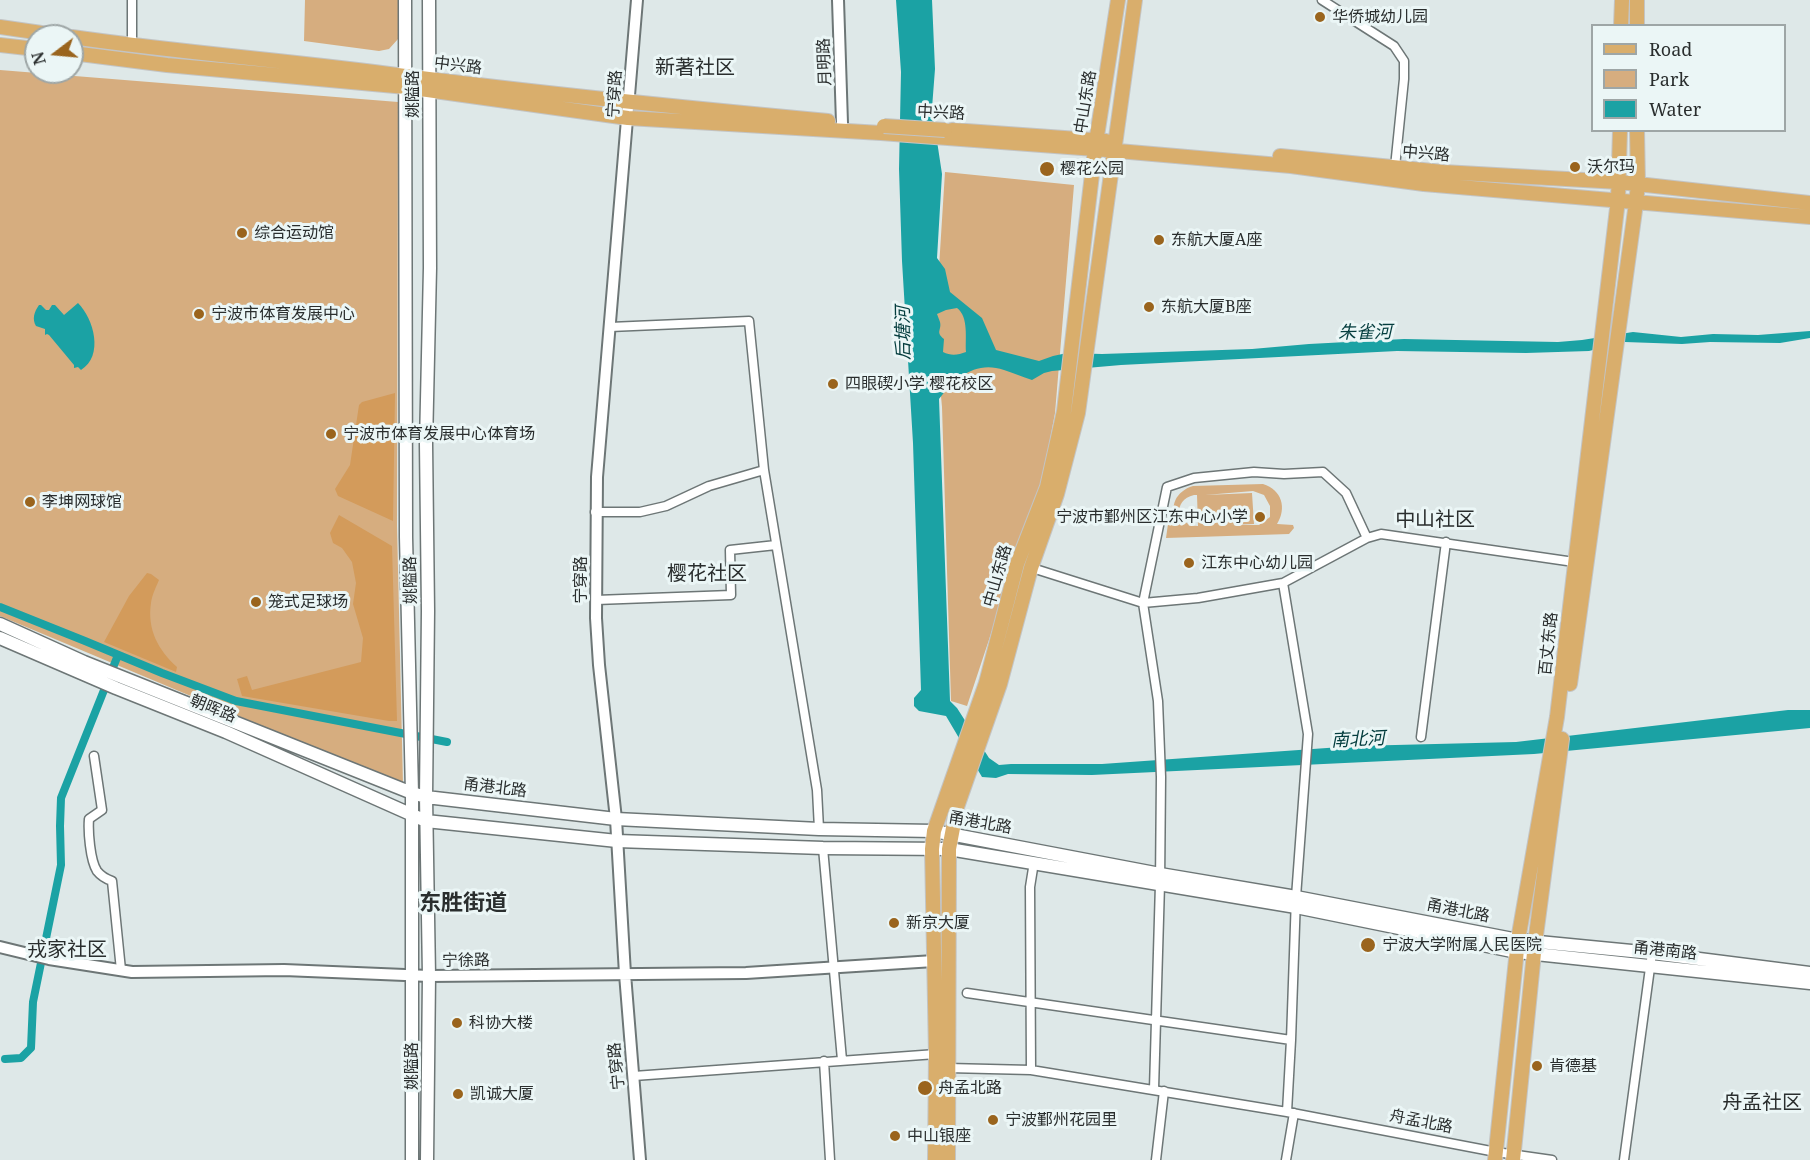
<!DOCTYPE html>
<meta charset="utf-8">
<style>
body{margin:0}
#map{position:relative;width:1810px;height:1160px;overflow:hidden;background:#dee8e8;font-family:"Noto Serif",serif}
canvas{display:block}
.legend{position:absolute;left:1591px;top:24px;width:195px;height:108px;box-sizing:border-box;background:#ebf6f6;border:2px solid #9ea6a6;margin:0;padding:8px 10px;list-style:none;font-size:18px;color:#2a2e2e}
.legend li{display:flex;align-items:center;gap:12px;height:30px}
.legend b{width:30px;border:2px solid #9ea6a6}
.north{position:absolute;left:24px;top:24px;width:60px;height:60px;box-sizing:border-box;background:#ebf6f6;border:2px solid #9ea6a6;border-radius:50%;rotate:254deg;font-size:16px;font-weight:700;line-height:24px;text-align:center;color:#2a2e2e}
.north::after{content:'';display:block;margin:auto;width:21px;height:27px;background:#9a641d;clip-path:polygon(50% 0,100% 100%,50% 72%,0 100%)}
</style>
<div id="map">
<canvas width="1810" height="1160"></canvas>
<ul class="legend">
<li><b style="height:8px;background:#d9ae6c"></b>Road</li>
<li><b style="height:16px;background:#d6ad7f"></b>Park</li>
<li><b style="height:16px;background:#1ba2a4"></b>Water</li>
</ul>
<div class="north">N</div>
</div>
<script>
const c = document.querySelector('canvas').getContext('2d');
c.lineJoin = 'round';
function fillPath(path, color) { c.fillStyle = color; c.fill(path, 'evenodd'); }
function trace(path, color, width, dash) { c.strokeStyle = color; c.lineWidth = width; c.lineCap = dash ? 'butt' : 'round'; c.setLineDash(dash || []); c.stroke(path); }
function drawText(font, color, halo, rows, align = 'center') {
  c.font = font + ' "Noto Serif","Noto Sans SC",serif'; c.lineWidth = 6; c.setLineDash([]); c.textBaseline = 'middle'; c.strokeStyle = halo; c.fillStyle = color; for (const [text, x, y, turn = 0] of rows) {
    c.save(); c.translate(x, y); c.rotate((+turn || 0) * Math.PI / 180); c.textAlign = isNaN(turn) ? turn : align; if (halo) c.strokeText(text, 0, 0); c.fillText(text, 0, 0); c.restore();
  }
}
const green = new Path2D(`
 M305,0h94l-1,39 -9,10 -10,2 -75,-10z
 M0,70l398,32 -1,424 6,259 -403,-169z
 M945,172l129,13 -19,228 -12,64 -76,229 -16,-5 -9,-294 -7,-76z
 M1263,484c19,6 24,24 14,40l16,1 1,3 -5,6 -123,4 2,-14 10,-2c-10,-15 -2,-31 15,-36zM1253,491l11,4 6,11v11l-11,8h-29l24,-1 -2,-31 -47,2zM1194,495h3l1,31c-22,0 -26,-26 -4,-31z`);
const forest = new Path2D(`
 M395,393l-2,128 -55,-25 -3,-7 15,-24 9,-60 3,-3z
 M339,515l53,31 5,175h-8l-147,-25 -5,-17 10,-3 5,14 109,-28 2,-24 -10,-34 3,-21 -4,-21 -10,-14 -9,-5 -3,-10z
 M147,573l4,1 8,6c-3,7 -7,15 -8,23 -4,26 7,47 26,64l-1,5 -72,-30 25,-46z`);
const water = new Path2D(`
 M896,0h36l3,69 -3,39 10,66 -5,84 8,11 5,23 32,26 14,32 43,11 14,-5 14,-3 35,1 150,-5 57,-5 95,-5 154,3 24,-2 51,-8 48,5 32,-3 45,1 52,-4v7l-30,5 -70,-1 -28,2 -57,-2 -36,9 -63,2 -129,-2 -276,14 -69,6 -8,2 -12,7c-10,-3 -18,-7 -28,-10 -28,-10 -49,8 -65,29l11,302 7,7 32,50 10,7 12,-1h91l253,-18 161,-4 272,-32h22v18l-276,26 -442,21 -84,-1 -12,4 -14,-1 -36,-61 -27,-5 -5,-5v-8l7,-8 -8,-247 -11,-182 -3,-92 2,-97zM957,308c12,9 8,31 9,44 -8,3 -15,4 -23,0l1,-13c-9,-7 -2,-9 -4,-17 -1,-3 -2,-5 -3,-8l9,-4z
 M78,303c16,16 26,53 3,67l-3,-3 -4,1v-3l-25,-30 -2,-1 -2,1v-6l-9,-3c-4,-7 -2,-14 3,-21h2l5,5h3l3,-5h3l9,10z`);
const canal = new Path2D(`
 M0,607l85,34 77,32 74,28 211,41
 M5,1059l16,-1 10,-10 2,-46 28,-137 -1,-39 1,-28 57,-143`);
const minor = new Path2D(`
 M132,0v46
 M1322,0l72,46 10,15v18l-9,88
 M610,327l139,-6 15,149
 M595,512h45l26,-6 43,-20 55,-16 53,320 2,39
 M1029,567l114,36 55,-5 85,-15 84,-45 14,-4 193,28
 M1283,583l25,151 -12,163 -5,143 -4,72
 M596,600l135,-5 -1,-45 46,-5
 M1421,737l25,-195
 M94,756l8,54 -13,9c-1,12 1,41 8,52 4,5 9,8 15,10l9,89
 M823,848l19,212
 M967,993l324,47
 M824,1061l6,99
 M948,1068l83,2 256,42 209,40 56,8
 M1031,1070l-1,-183 4,-25
 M634,1076l302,-22
 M1154,1089l6,-205 1,-107 -3,-76 -15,-98 24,-116 27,-9 60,-6 30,2 39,-2 23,21 21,45
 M1156,1160l8,-69
 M1286,1160l8,-47
 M1624,1160l28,-207`);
const tertiary = new Path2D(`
 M637,0l-40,477 -1,141 3,47 17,154 9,155 15,186
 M838,0l4,123
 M0,947l49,12 83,13 152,-2 145,6 317,-3 188,-12`);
const secondary = new Path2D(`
 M405,0l1,537 6,256v367
 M0,624l84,38 328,131 14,4 190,22 203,10 115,2 226,43 136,23 222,43 134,13 158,20
 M0,638l116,50 110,44 200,89 191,20 206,7 126,1 347,58 221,45 293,31
 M427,1160l2,-184 -3,-179 2,-186 -2,-167 4,-176 -1,-268`);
const primary = new Path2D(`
 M1637,0v26
 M1621,26l1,-26
 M0,27l62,9
 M72,37c111,16 222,24 333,39 140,18 281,32 423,45
 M0,45l36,4
 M72,53l95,12 239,22 222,31 253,15 214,16 196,17 133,18 386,33
 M952,130l154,11
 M1280,156l163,16 176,10 191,21
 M1570,684l66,-481 2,-19 -1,-54
 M935,1160l1,-106 -4,-205 2,-18 52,-148 31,-119 30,-77 17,-76 31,-262 23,-149
 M948,1160l1,-311 8,-42 43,-123 31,-116 26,-74 21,-81 57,-413
 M1495,1160l23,-220 39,-223 61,-517 2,-70
 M1513,1160l22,-217 27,-204`);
const primaryBridge = new Path2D(`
 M884,126l61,4`);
const markers = [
 [1320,17,6,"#9a641d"],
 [1575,167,6,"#9a641d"],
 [1047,169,8,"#9a641d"],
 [242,233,6,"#9a641d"],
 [1159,240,6,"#9a641d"],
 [1149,307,6,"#9a641d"],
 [199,314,6,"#9a641d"],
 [833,384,6,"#9a641d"],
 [331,434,6,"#9a641d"],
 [30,502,6,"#9a641d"],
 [1260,517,6,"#9a641d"],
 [1189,563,6,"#9a641d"],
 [256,602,6,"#9a641d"],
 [894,923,6,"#9a641d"],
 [1368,945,8,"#9a641d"],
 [457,1023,6,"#9a641d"],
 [1537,1066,6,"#9a641d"],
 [925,1088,8,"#9a641d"],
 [458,1094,6,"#9a641d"],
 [993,1120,6,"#9a641d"],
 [895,1136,6,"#9a641d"]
];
const poiNames = [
 ["华侨城幼儿园",1332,17],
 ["沃尔玛",1587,167],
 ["樱花公园",1060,169],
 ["综合运动馆",254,233],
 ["东航大厦A座",1171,240],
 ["东航大厦B座",1161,307],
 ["宁波市体育发展中心",211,314],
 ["四眼碶小学 樱花校区",845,384],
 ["宁波市体育发展中心体育场",343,434],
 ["李坤网球馆",42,502],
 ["宁波市鄞州区江东中心小学",1248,517,"right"],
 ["江东中心幼儿园",1201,563],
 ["笼式足球场",268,602],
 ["新京大厦",906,923],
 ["宁波大学附属人民医院",1382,945],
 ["科协大楼",469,1023],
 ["肯德基",1549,1066],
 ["舟孟北路",938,1088],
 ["凯诚大厦",470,1094],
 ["宁波鄞州花园里",1005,1120],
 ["中山银座",907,1136]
];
const streetNames = [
 ["月明路",825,62,-92],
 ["中兴路",458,66,7],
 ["姚隘路",413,94,-90],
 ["宁穿路",615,94,-86],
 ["中山东路",1086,102,-81],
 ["中兴路",941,113,3],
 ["中兴路",1426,154,5],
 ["中山东路",998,576,-74],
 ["姚隘路",411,580,-91],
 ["宁穿路",581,580,-90],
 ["百丈东路",1549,644,-84],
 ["朝晖路",213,709,22],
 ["甬港北路",495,788,7],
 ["甬港北路",980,823,10],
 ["甬港北路",1458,911,11],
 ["甬港南路",1665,951,6],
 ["宁徐路",466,961,-1],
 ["姚隘路",412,1066,-90],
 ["宁穿路",617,1066,-95],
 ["舟孟北路",1421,1122,11]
];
const waterNames = [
 ["后塘河",904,333,-91],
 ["朱雀河",1365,333,-1],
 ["南北河",1358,740,-3]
];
const quarterNames = [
 ["新著社区",695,68],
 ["中山社区",1435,520],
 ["樱花社区",707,574],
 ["戎家社区",67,950],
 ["舟孟社区",1762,1103]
];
const districtNames = [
 ["东胜街道",463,904]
];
fillPath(green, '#d6ad7f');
fillPath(forest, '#d39b5b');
fillPath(water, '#1ba2a4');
trace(canal, '#1ba2a4', 8);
trace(minor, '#6d7676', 11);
trace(tertiary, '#6d7676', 14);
trace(secondary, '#6d7676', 15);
trace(primary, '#c3c4c4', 16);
trace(minor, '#fff', 8);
trace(tertiary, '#fff', 10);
trace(secondary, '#fff', 12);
trace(primary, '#d9ae6c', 14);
trace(primaryBridge, '#c3c4c4', 16, []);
trace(primaryBridge, '#d9ae6c', 14);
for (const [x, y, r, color] of markers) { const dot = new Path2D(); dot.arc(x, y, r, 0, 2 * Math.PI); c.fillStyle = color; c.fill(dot); trace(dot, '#ebf6f6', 2); }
drawText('16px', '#2a2e2e', '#ebf6f6', poiNames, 'left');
drawText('16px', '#2a2e2e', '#ebf6f6', streetNames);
drawText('italic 18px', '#043d3e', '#ebf6f6', waterNames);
drawText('20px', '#2a2e2e', '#ebf6f6', quarterNames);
drawText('bold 22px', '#2a2e2e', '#ebf6f6', districtNames);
</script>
